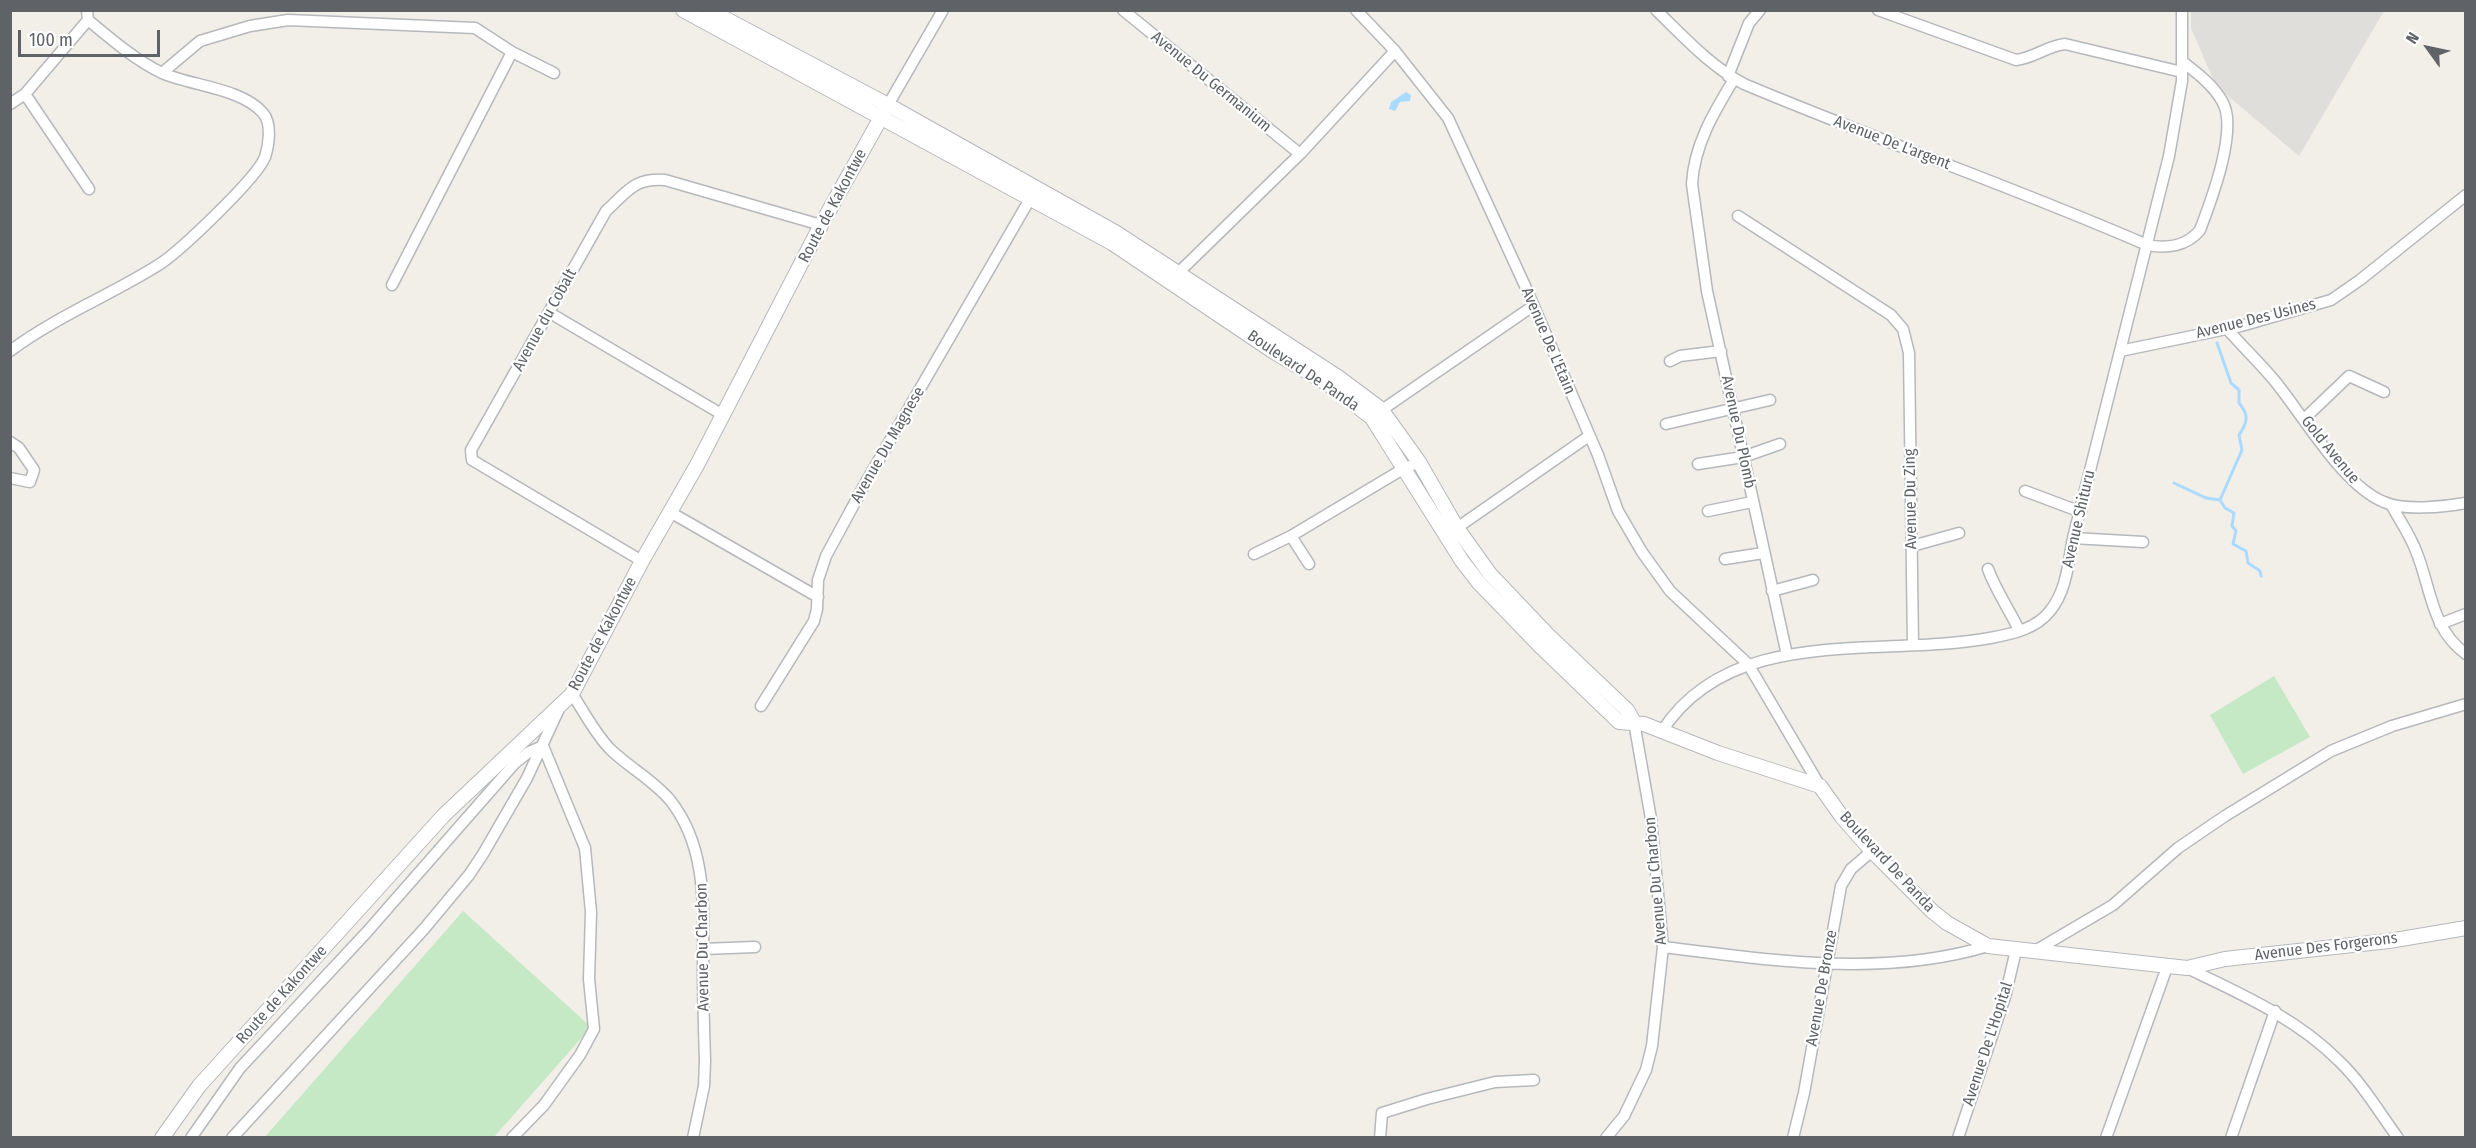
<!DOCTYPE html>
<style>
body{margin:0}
#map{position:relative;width:2476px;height:1148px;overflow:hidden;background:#f1efe8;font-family:"Fira Sans Condensed",sans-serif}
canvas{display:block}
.frame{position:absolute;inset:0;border:12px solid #5f6368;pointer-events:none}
.north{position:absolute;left:2398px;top:18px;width:60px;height:60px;-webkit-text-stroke:4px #fff;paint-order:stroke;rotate:303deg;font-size:16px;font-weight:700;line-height:24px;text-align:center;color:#5f6368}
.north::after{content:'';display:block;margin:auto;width:21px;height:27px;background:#5f6368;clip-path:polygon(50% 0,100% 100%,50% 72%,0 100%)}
.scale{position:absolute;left:18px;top:30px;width:142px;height:27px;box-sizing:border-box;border:3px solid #5f6368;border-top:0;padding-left:8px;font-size:18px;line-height:21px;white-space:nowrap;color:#5f6368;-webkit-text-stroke:4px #fff;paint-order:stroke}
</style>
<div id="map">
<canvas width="2476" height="1148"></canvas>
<div class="frame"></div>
<div class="north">N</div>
<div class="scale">100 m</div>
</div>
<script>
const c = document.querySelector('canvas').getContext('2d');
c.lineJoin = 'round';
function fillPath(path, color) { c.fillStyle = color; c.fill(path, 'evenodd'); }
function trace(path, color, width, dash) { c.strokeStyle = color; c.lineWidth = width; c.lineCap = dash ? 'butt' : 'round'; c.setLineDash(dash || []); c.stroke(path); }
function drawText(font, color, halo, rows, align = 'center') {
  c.font = font + ' "Fira Sans Condensed",sans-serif'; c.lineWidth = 4.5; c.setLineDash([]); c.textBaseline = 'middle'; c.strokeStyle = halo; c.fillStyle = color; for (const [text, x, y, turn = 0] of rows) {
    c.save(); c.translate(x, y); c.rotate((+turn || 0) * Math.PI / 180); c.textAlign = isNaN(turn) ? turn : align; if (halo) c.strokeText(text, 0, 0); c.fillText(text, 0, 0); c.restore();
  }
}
const industrial = new Path2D(`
 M2191,11h193l-85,145 -83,-70 -25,-58z`);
const green = new Path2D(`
 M2274,676l36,61 -67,37 -33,-59z
 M463,911l128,116 -97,110 -230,1z`);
const water = new Path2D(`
 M1406,92l5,3 -1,6 -10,1 -5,9 -6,-2 2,-7z`);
const stream = new Path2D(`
 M2217,343l14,40 8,7v13c10,12 9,19 0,32l3,15 -22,50 5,8 9,5 -2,13 4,5 -3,13 13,7 2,12 12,8 1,5
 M2174,483l32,15 14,2`);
const minor = new Path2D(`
 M1123,10l177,144
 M1356,10l39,41 53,67 78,170 72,167 20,56 24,41 28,39 78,73 72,122
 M1656,10c27,26 54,56 88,74 133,56 270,103 403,161 20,4 40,1 53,-15 11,-29 39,-102 22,-129 -9,-16 -25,-28 -39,-39
 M1878,10l138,50c18,-2 31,-14 49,-16l117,28
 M162,73l38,-32 50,-15 38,-6 187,8 37,24 42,21
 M1728,76l21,-53 11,-13
 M1734,79c-20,33 -40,66 -42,105l15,107 80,364
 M25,94l64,95
 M10,104l15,-10 63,-74
 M888,105l55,-95
 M1738,216l153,99 12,14 6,24 4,292
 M1174,277l126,-123 95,-103
 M392,285l120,-233
 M550,313l173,102
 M2228,330c15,17 32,33 46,50 29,35 69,106 110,122 20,9 60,5 82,1
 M10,351c47,-35 101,-56 150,-87 21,-14 97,-86 105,-107 4,-12 7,-34 -2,-44 -22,-25 -71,-27 -101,-40 -27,-13 -51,-34 -74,-53l-1,-10
 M2120,351l121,-25 90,-26 29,-20 106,-85
 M1670,361l10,-5 41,-5
 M1376,414l157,-108
 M2304,419l45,-43 35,16
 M1666,424l104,-24
 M10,442l9,6 15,22 -4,12 -20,-4
 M1698,464l45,-7 37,-13
 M2025,491l56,21
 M2392,506c8,15 18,29 24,45 15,36 15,78 50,103
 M1708,511l44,-9
 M670,512l148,85
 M1451,532l138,-96
 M1291,536l18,28
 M2073,538l70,4
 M1912,546l47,-13
 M1254,554l37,-18 112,-67 16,-7
 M1725,559l38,-6
 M642,561l-170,-101 -1,-10 135,-239c22,-20 28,-33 59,-31l156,45
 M1988,569c8,22 21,40 31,61
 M1772,591l41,-11
 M2440,624l26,-10
 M572,694c13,19 23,40 39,56 19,18 42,30 59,50 38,48 33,108 33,166 0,32 1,64 2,95l-1,25 -11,52
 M761,706l53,-85 3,-12 1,-29 8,-24 40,-74 168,-290
 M1662,731c70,-108 219,-73 328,-93 22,-4 46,-9 60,-27 17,-21 18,-48 23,-73l96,-382 13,-75v-71
 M1663,947c107,13 219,31 325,-1
 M703,949l52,-2
 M2033,952l80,-47 65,-57 47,-32 106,-65 61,-25 74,-22
 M2187,968c54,26 109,50 152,93 23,22 40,51 59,77
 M191,1138l49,-70 126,-135 149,-170 14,-11 14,-6 42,102 6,64 -2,67 5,50 -14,26 -36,50 -32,33
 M232,1138l192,-209 45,-54 14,-21 44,-76 32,-69
 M1380,1138l2,-25 45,-14 68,-17 39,-2
 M1606,1138l18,-22 22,-46 6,-24 11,-99 -12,-128 -17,-97
 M1793,1138l11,-45 37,-207 10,-17 21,-18
 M1958,1138l47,-141 11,-47
 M2106,1138l61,-171
 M2231,1138l44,-127`);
const tertiary = new Path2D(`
 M683,10l429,233 162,109 55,33 43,33 90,143 17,22 60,62 80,77 25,2 74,29 102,33 22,31 30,34 60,60 15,12 41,23 199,22 38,-9 164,-18 77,-13
 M709,10l179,95 227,127 223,145 43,32 38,53 38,66 33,46 58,61 79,75 7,12
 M162,1138l37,-52 245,-271 128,-121 70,-133 55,-96 124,-240 67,-120`);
const streetNames = [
 ["Avenue Du Germanium",1211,82,39],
 ["Avenue De L'argent",1892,143,21],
 ["Route de Kakontwe",833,206,-62],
 ["Avenue Des Usines",2256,319,-14],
 ["Avenue du Cobalt",545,320,-61],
 ["Avenue De L'Etain",1548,341,67],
 ["Boulevard De Panda",1303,371,34],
 ["Avenue Du Plomb",1738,432,78],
 ["Avenue Du Magnese",888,445,-60],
 ["Gold Avenue",2330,450,51],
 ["Avenue Du Zing",1911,499,-91],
 ["Avenue Shituru",2079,519,-77],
 ["Route de Kakontwe",603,634,-62],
 ["Boulevard De Panda",1887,862,47],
 ["Avenue Du Charbon",1656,881,-95],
 ["Avenue Du Charbon",703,947,-91],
 ["Avenue Des Forgerons",2326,947,-7],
 ["Avenue De Bronze",1822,988,-80],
 ["Route de Kakontwe",282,995,-48],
 ["Avenue De L'Hopital",1988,1044,-72]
];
fillPath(industrial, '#e0deda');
fillPath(green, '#c5e8c5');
fillPath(water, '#aadaff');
trace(stream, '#aadaff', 3);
trace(minor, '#b5b8bc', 13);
trace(tertiary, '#b5b8bc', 16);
trace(minor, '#fff', 10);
trace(tertiary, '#fff', 14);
drawText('16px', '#5f6368', '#fff', streetNames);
</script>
